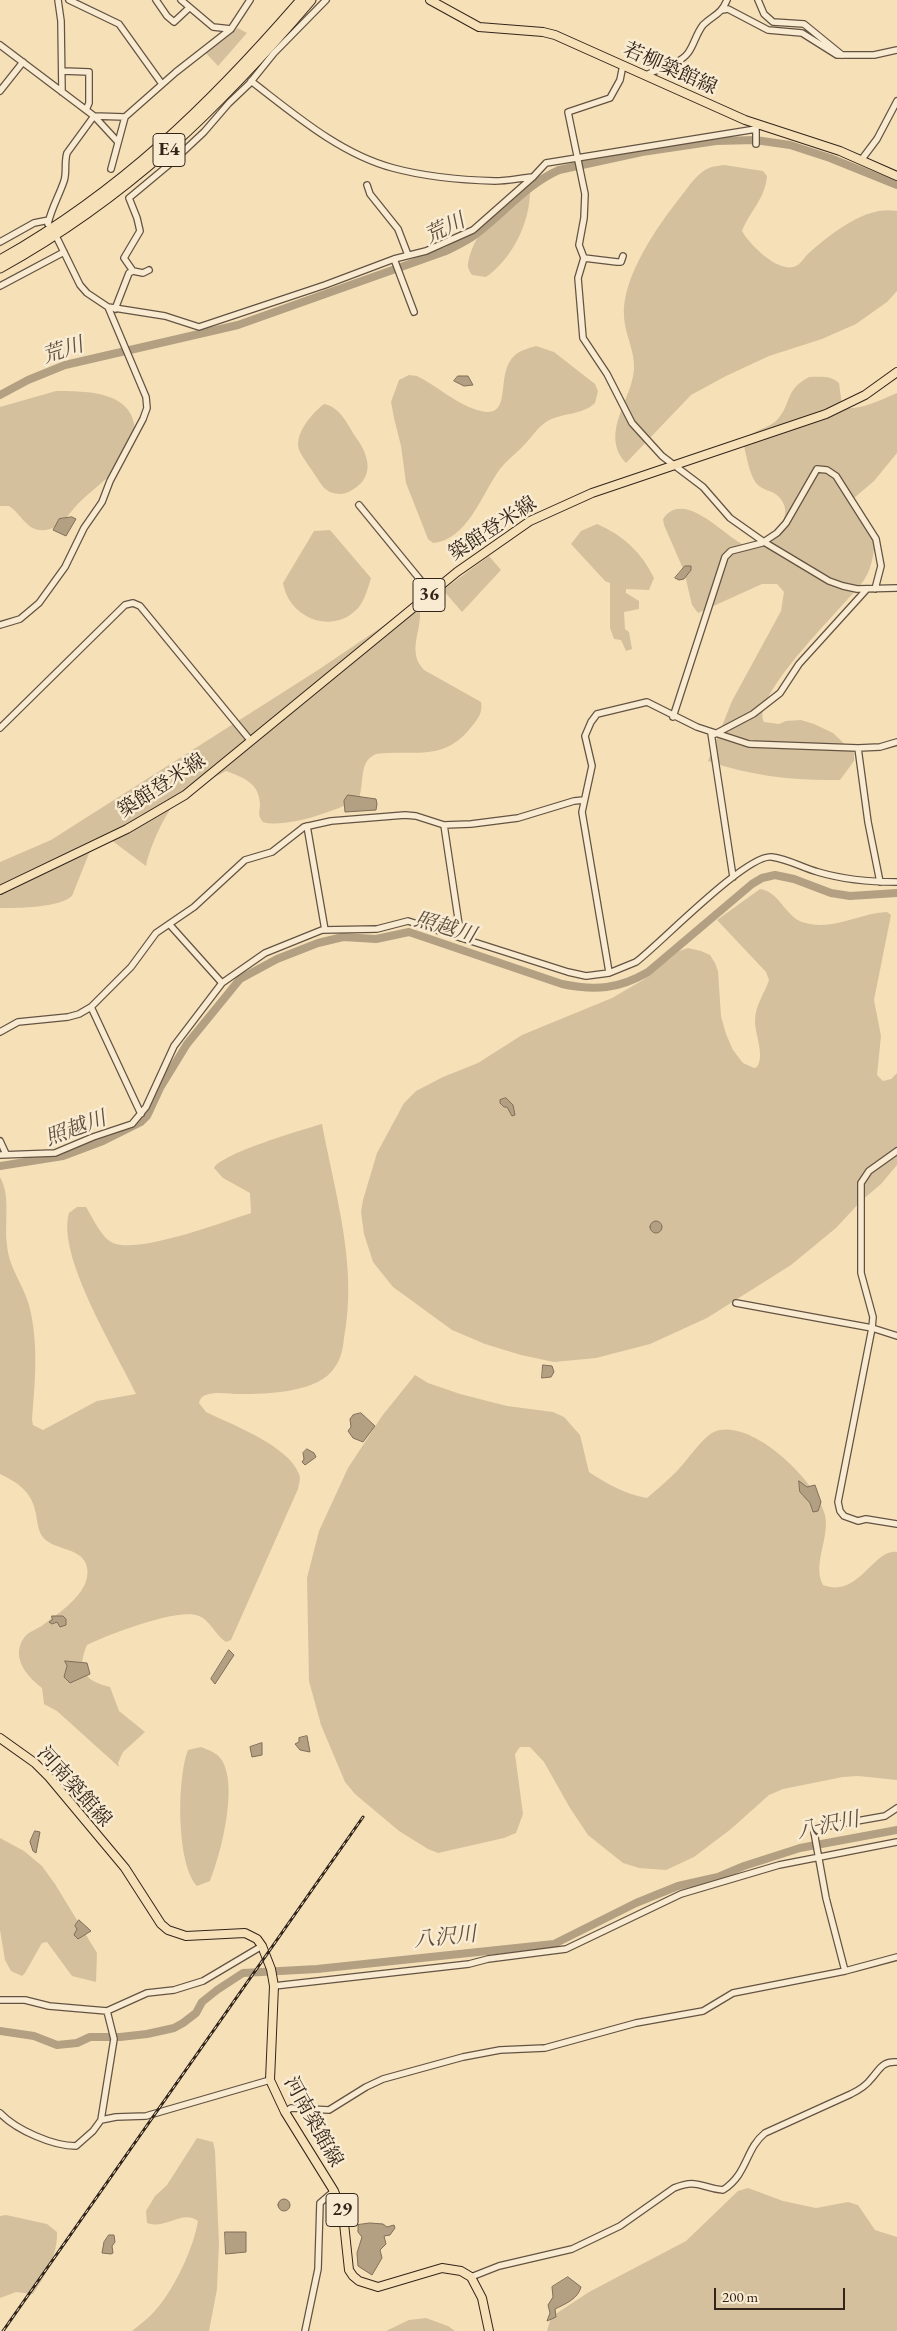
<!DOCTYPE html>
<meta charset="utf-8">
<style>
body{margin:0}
#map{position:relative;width:897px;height:2331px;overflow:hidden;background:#f5e0b8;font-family:"EB Garamond",serif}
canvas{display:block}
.scale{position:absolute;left:714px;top:2288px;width:131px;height:22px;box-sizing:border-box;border:2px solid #33241a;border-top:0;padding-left:6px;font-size:15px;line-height:18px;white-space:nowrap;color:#33241a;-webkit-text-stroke:4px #f8ebd1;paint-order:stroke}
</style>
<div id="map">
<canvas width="897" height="2331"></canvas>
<div class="scale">200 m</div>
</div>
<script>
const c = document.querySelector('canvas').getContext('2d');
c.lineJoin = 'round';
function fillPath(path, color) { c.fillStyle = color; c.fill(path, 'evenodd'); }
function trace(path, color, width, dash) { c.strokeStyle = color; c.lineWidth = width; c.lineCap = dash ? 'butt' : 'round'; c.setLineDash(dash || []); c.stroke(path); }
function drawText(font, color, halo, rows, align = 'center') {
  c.font = font + ' "EB Garamond","Noto Serif JP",serif'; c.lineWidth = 5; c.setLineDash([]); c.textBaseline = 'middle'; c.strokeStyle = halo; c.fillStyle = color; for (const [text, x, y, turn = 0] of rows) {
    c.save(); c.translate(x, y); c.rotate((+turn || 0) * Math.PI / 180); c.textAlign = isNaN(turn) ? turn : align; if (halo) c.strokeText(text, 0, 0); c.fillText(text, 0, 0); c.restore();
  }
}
const green = new Path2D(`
 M238,28l9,5 -29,33 -13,-14z
 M724,165l39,6 4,5c-2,23 -17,35 -25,55 7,13 34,40 51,36 7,-1 11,-10 17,-15 22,-19 56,-47 87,-41v80l-10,11 -31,22 -34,15 -53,17 -43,20 -35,19 -65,68c-27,-29 6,-63 8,-94 1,-18 -9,-34 -10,-52 -3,-40 35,-93 58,-122 7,-9 16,-23 27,-27 4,-2 10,-2 15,-3z
 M513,190l17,1c0,32 -18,68 -44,86l-14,-2c-2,-3 -5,-8 -4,-11 3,-24 28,-57 45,-74z
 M536,346l18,6 41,32 3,7 -3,12c-14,13 -33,9 -49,19 -9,6 -14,15 -21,22 -8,9 -18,16 -25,25 -18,24 -32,71 -67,74l-5,-4 -22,-56 -5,-37 -7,-28 -3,-16 8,-22 10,-5 8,1c20,10 38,27 60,34 39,12 16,-35 38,-55 6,-5 14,-7 21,-9z
 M809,377c11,0 21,-2 30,6l3,22c9,10 43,-7 55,-12v60l-23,28 -20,17 2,16 12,8 7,10c0,15 -2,35 -11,48 -17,24 -114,115 -100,142l15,2 7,-3 15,-1 13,4 19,9 21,20v8l-14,19c-44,1 -90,-4 -132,-19l24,-60 49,-90 3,-19 -7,-8h-15l-64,29 -6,-8 -8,-34 -20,-46 -1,-6c21,-31 62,18 81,26 22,-1 55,-26 35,-48 -6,-7 -17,-6 -23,-14 -7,-10 -9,-25 -12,-37 3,-17 22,-15 33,-26 15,-16 7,-30 32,-43z
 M56,391c30,0 78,0 79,40 0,10 -6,24 -12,31 -12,14 -27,25 -40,37 -13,11 -19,28 -37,31 -19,3 -24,-16 -37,-24h-9v-99z
 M324,404c17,3 24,22 33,35 13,18 17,39 -5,51 -6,4 -12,5 -19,3 -9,-2 -13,-11 -18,-18 -5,-8 -11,-15 -15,-23 -8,-16 12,-39 24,-48z
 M597,524c26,11 45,29 57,54l-5,12 -23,-1v4l13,8v8l-15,3 1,17 4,3 3,17 -6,2 -5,-11 -7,-1 -4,-11v-45l-5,-2 -34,-37 10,-13z
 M330,530l41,48c-3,10 -6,21 -12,29 -25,29 -70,12 -76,-24l31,-52z
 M489,556l12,14 -39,42 -19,-22z
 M415,608l5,4c1,21 -13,40 4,58l57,32c2,10 -3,17 -9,24 -28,37 -56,23 -96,28 -18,8 -11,27 -17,44 -18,12 -75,31 -96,24 -5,-6 -4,-8 -3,-16 0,-23 -16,-28 -34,-35 -14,8 -33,15 -45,25 -15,14 -31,50 -35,70l-35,-26 -14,3 -7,8 -18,45c-13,12 -54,12 -72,12v-46l51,-22 267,-170 80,-54z
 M760,889c20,3 24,26 42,33 30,10 57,-9 85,-10l4,3 -17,85 7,36 -4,39 6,6 8,-2 6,-6v92l-16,19 -20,17 -25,27 -45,37 -84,53 -57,26 -54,14 -42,4 -33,-7 -36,-11 -33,-14 -59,-43 -20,-25 -9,-28 -3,-22 2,-12 14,-47 27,-50 12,-12 27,-14 35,-14 44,-28 90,-37 31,-18 36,-29 9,-3 13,3 9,4 5,8 3,8 3,45 5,18 7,16 10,13 11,5 3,-1c8,-12 -2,-32 -2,-46 0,-16 9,-26 14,-41l-3,-8 -49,-52z
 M322,1124c13,70 36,142 22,214 -1,10 -3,21 -9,29 -16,26 -68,27 -95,27 -11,0 -24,-3 -34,1 -4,1 -6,4 -7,8l7,9c26,13 82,33 93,62 2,4 0,10 -1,15l-67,151 -5,2c-10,-6 -16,-22 -27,-26 -20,-9 -92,19 -112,29 -11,25 -2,36 23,42l9,24 26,21 -22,20 -5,11 1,4 -62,-56 -13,-7 -2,-16c-14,-11 -30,-28 -20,-47 4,-9 14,-11 21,-16 18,-14 52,-35 43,-61 -6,-17 -35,-14 -44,-28 -4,-6 -5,-16 -6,-22 -4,-22 -17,-31 -36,-40v-297c11,19 4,46 7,68 2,23 16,39 22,60 10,39 6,76 3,115l1,5 10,5 54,-29 39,-7c-19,-41 -80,-138 -67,-181l8,-6h9c7,11 15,30 27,36 26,11 110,-21 138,-30l-1,-20 -27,-15 -9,-10c8,-15 88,-38 108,-44z
 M415,1375l13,8 32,11 47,12 46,6 11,5 16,18 9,37c18,12 36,22 58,26 9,-8 19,-16 28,-25 11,-10 26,-35 39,-41 36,-16 104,50 111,83 5,23 -13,49 -2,70 35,14 52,-38 74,-33v228l-39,-4 -15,1 -60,12 -14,6 -38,34 -37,28 -28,13 -27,-2 -16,-5 -35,-28 -18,-27 -26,-46 -14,-15h-10l-5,7 8,60 -7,19 -12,5 -66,15 -10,-4 -29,-18 -44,-37 -10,-12 -24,-57 -12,-44 -2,-103 12,-47 29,-63 34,-52z
 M201,1747c7,3 15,5 20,12 18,25 0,95 -11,122l-13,5c-21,-23 -20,-108 -9,-136z
 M0,1838l24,13 18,15 13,18 42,69 -1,29 -24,-6 -25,-34 -5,1 -17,30 -3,3 -11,-5 -6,-11 -5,-30z
 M197,2138l16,4 2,9 4,92 -2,46 -8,42h-77c7,-6 14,-11 21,-18 20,-21 40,-63 45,-92 -16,-12 -32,9 -51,2l-1,-12 9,-15 12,-11z
 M748,2188l35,13 33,7 32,-6 10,3 17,25 22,7v94h-350l4,-14 38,-25 97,-51 52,-50z
 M6,2215l41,9 10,8c1,23 -12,44 -24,62l-17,-2 -16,6v-82z
 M426,2318l22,8 7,5h-69l23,-11z`);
const water = new Path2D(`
 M458,376h10l5,9 -9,1 -10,-5z
 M72,517l4,2 -10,17 -13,-6 6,-11z
 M685,566h6v4l-7,9 -5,1 -4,-2z
 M348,795l28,4 1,5 -1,6 -31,2 -1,-11z
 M506,1098l7,7 2,10 -3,1 -5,-9h-3l-4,-4v-3z
 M650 1227a6 6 0 1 1 12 0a6 6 0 1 1-12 0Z
 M543,1365l9,1 2,6 -3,5 -9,1z
 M361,1413l14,13 -12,16 -10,-4 -5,-7 3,-4 -1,-8 3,-4z
 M307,1449l7,4 2,4 -11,8 -3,-3 2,-3 -1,-6z
 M799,1481l8,6 8,-2 6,17 -3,9 -5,1 -3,-9 -10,-11z
 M52,1616h11l3,3v6l-6,2 -3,-5 -5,2 -3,-2 3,-2z
 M229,1650l5,5 -19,29 -4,-5z
 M65,1661l22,2 3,11 -20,9 -6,-6 3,-11z
 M307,1736l3,16 -10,-2 -5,-6 4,-2v-4z
 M262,1743v12l-10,2 -2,-10z
 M35,1831l5,1 -4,21 -3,-2 -3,-9z
 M79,1920l12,11 -13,8 -4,-4 3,-6 -2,-3z
 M278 2205a6 6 0 1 1 12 0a6 6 0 1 1-12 0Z
 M370,2223l13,1 4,3 7,-2 1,3 -5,7 -6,1 2,8 -6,6 2,8 -10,17 -14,-9 -1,-13 5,-16 -4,-5v-7z
 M225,2232h21v20l-20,2z
 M109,2235h5l1,7 -3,4 1,7 -2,1 -9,-1 2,-11z
 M568,2277l13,10c-3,12 -16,17 -26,22l1,8 -9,4 3,-8 -2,-8 5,-8 -1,-10z`);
const river = new Path2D(`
 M0,395l28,-15 37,-15 173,-40 208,-74c10,-5 21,-10 30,-17 28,-21 51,-50 83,-64l83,-18 74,-11 39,-1 35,5 40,13 67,27
 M0,1166l63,-10 40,-15 38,-19 6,-6 13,-28 27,-44 53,-65 37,-20 41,-16 25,-6 33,2 33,-7 153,52c33,7 57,5 86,-12l104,-88 10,-6 13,-3 19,4 37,14 19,3 47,-3
 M0,2031l34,5 23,9 20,-2 13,-6h30l27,-3 27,-6 9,-5 13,-10 6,-11 15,-12 26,-17 74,-4 237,-25 82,-41 42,-17 40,-9 26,-11 56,-18 97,-18`);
const minor = new Path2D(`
 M58,0l3,21 1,71
 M69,0l50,24 43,60
 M156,0l11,16 7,6 15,-14
 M181,0l32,27 18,2
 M758,0l6,14 9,8 31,2 38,31
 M722,10l6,-1 40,21 34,3 35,22h37l23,-5
 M0,45l94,71 31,1 51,-45 55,-43 19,-29
 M623,65l-3,15 -10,18 -42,14 17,82 -1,24 -5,27 5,13 -6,20 5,60 24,36 25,49 30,33 41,31 27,31 34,24 65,39 14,5 14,3 40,-1
 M63,71l26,1v31l-3,7
 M646,75c12,-6 34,-11 42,-22 6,-8 8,-19 15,-28 10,-10 18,-10 24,-25
 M251,81c43,33 89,73 142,87 33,9 68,12 102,13 13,0 25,-3 38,-4
 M0,91l23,-29
 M756,144v-15
 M862,159l15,-20 20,-38
 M111,169l14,-52
 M367,185l3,9 28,35 10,26
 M48,224c3,-15 11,-28 16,-43 3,-9 0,-18 3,-28l27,-37 24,26
 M57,238l23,47 7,8 21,14 57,9 34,11 126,-42 69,-26
 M0,242l34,-19 15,-3
 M584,258l33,4h4l2,-6
 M133,271l-9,-13 16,-27 -3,-13 -8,-20 42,-35 33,-31 25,-29 20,-19 25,-31 52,-53
 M0,286l64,-34
 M115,309l14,-36 4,-2 10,2 6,-3
 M414,312l-20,-53 32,-8 47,-21 60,-53 13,-14 210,-34 1,-4
 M359,505l72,88
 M0,625l20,-6 19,-16 26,-36 19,-39 18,-26 8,-21 33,-62 4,-11 -1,-11 -38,-90
 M673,717l52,-160 6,-6 31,-8 15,-10 9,-10 31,-54 10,1 9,6 40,63 5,27 -6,23
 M0,728l125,-123 8,-2 7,3 110,134
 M711,733l22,144
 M715,734l38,-20 27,-21 19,-29 68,-75
 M858,748l10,74 12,60
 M444,825l17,113
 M307,826l18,104
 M170,925l52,58
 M609,972l-27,-160 10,-46 -7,-30 6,-14 6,-8 50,-12 50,25 52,17 109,4 22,-1 17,-5
 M91,1007l50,107
 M0,1032l18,-10 50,-5 11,-3 12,-7 40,-40 25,-34 38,-26 51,-47 27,-8 32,-25 27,-6 74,-6 11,1 28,9 27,-1 47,-6 56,-17 10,-1
 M0,1141l6,13
 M897,1151l-28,20 -8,12v90l12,44 -1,11 -34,174 2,9 4,5 14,5 8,-2 31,5
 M0,1155l55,-2 38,-16 39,-13 14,-17 28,-61 48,-63 43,-30 57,-23 55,-1 31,-8 160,51 18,4 23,-3 27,-11c24,-18 111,-109 136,-105 16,2 31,11 46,15 27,8 51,10 79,10
 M736,1303l136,25 25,8
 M845,1971l-19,-73 -12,-66 2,-3 7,-2 62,-11 12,-8
 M274,1986l195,-22 19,-5 78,-10 115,-55 98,-29 118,-23
 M0,2000h25l24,6 58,5 40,-18 27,-3 29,-9 59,-35
 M285,2112l6,-4 38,2 37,-23 17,-8 80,-22 37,-7 45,-2 91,-25 67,-12 30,-18 112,-22 52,-14
 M0,2113c16,17 53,33 76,33l17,-15 8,-11 15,-3 30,-1 124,-36
 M101,2120l13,-81 -7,-28
 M471,2277l28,-11 73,-17 48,-23 54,-38c24,-10 26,0 49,2 25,-16 22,-41 42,-57l86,-39c8,-4 15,-8 20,-15 9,-10 11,-18 26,-17
 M305,2331l13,-62 2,-66 14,-12`);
const major = new Path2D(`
 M430,0l49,27 64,5 12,3 190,85 95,31 57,25
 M0,890l127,-61 58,-34 272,-223 73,-51 62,-28 234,-79 39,-19 32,-23
 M0,1738l35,25 14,14 76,91 36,56 7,6 18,6 59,-3 12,6 5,7 9,23 3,17 -4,94 15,32 49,79 9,23 6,56 4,6 6,5 19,6 64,-19 19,3 10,6 11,21 7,33`);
const highway = new Path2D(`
 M0,260c121,-68 211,-156 301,-260
 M0,268c128,-71 217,-158 311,-268`);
const rail = new Path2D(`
 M3,2331l360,-514`);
const shields = [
 [169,150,32],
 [429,595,32],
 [342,2210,32]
];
const shieldNames = [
 ["E4",169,150],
 ["36",429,595],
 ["29",342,2210]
];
const streetNames = [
 ["若柳築館線",670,69,24],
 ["築館登米線",493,529,-33],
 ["築館登米線",162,786,-33],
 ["河南築館線",74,1787,48],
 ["河南築館線",313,2122,61]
];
const waterNames = [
 ["荒川",445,229,-26],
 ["荒川",63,351,-18],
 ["照越川",445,928,16],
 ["照越川",76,1129,-20],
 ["八沢川",828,1826,-12],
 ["八沢川",445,1938,-6]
];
fillPath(green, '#d4c09d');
fillPath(water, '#b3a082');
trace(water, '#806e58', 1);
trace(river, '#b3a082', 8);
trace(minor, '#645342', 8);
trace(major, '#33241a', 10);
trace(highway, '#33241a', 11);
trace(minor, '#f8ebd1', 5.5);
trace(major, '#f5e0b8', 8);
trace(highway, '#f5e0b8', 9);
trace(rail, '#33241a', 3);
trace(rail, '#f8ebd1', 1, [4]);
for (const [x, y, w] of shields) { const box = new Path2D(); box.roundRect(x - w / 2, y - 16.5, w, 33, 4); c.fillStyle = '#f8ebd1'; c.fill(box); trace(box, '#33241a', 1); }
drawText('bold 19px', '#33241a', null, shieldNames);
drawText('20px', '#33241a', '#f8ebd1', streetNames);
drawText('italic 21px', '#604f3e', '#f8ebd1', waterNames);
</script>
